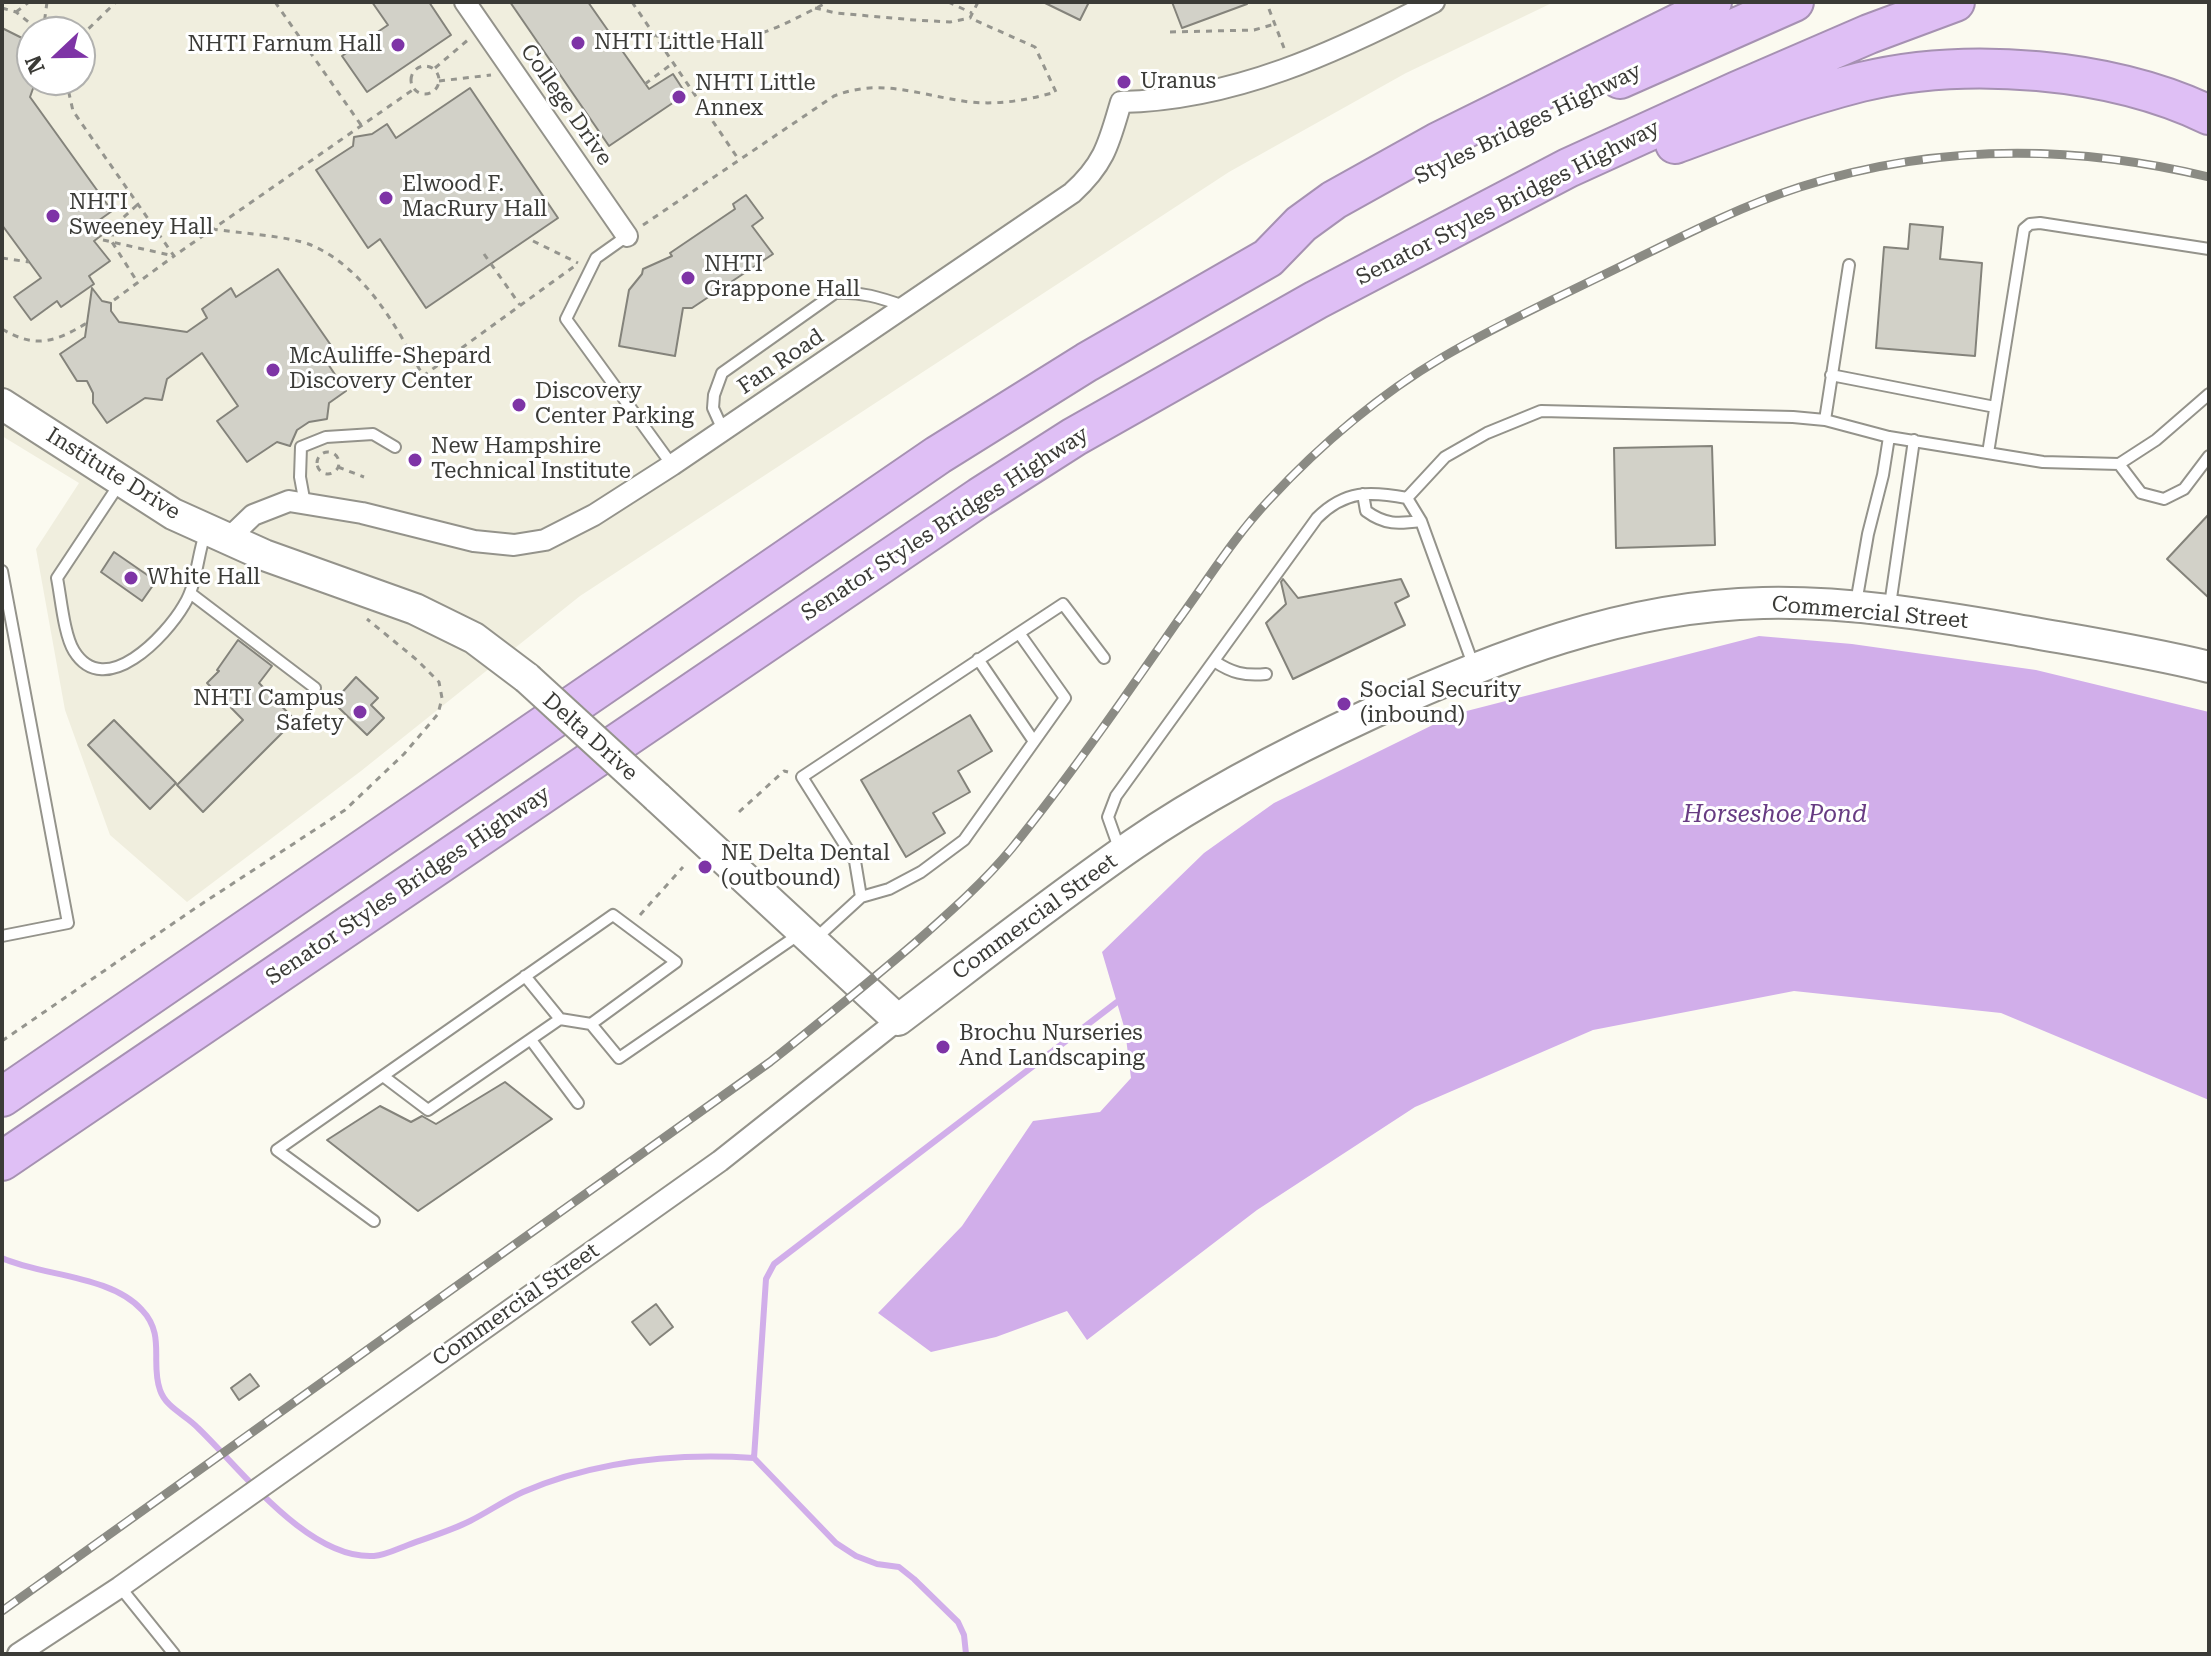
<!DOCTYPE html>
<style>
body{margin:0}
#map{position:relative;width:2211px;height:1656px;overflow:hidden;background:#fbfaf0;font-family:"Roboto Serif",serif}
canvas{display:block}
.frame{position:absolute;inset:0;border:4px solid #3b3b37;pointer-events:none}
.north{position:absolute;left:16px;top:16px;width:80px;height:80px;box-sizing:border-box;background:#fff;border:2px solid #b1b1af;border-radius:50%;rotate:248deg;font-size:22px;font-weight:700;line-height:32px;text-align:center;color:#3b3b37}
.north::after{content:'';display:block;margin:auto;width:28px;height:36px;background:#7e34a6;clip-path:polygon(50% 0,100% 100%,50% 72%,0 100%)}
</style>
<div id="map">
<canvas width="2211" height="1656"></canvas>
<div class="frame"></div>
<div class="north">N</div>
</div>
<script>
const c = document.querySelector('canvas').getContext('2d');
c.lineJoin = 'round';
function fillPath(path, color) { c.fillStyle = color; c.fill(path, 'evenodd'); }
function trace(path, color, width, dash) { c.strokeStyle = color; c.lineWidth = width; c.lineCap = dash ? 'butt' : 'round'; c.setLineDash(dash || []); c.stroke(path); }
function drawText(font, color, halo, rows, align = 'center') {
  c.font = font + ' "Roboto Serif",serif'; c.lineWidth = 6; c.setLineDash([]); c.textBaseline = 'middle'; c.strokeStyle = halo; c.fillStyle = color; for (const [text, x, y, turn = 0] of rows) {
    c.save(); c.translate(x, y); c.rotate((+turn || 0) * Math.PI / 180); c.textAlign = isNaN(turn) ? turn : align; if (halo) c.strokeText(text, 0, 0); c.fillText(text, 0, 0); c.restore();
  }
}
const built = new Path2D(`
 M2,2h1552l-148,71 -177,99 -649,424 -219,175 -174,131 -77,-67 -45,-125 -29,-161 43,-66 -77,-47zM32,32h48v48h-48z`);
const water = new Path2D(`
 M1759,636l93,8 184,26 173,42v388l-208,-87 -207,-22 -201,39 -178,77 -158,103 -170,130 -20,-29 -71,26 -65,15 -53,-39 84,-87 71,-105 67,-9 31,-34 -6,-48 -23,-78 102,-99 70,-50 181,-89z`);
const stream = new Path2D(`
 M2,1258c39,18 109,17 140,52 24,25 8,53 18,80 6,18 26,25 38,38 43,41 110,132 176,128 12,-1 23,-7 34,-11 21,-8 42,-14 62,-24 18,-9 35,-21 53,-29 72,-31 154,-39 231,-34l82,85 20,13 21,8 22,3 15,12 44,43 6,13 2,19
 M754,1458l12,-179 8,-15 343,-262`);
const building = new Path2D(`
 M372,2h57l22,33 -84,57 -25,-36 46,-31z
 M510,2h78l61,87 24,-15 13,20 -77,52z
 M1043,2h46l-9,18z
 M1172,2h74l1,2 -65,24z
 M2,28l20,10 10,10v32h4l-6,17 82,114 -14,10 8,11 -12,9 16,20 -21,15 5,8 -33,23 -4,-6 -26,19 -17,-23 27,-19 -39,-53z
 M470,88l88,130 -132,90 -46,-69 -12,9 -52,-78 37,-24 1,-9 18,-3 15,-10 9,14z
 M746,195l17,23 -11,8 21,28 -81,54h-9l-8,48 -56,-10 10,-56 13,-16 1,-5 29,-13 -2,-3 65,-44 -2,-5z
 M1910,224l33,3 -3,32 42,4 -7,93 -99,-8 8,-101 24,2z
 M278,269l59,85 -11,7 20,30 -17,12 -2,16 -18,3 -12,8 -7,16 -13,-4 -30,20 -30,-41 21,-15 -36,-53 -35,26 -5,21 -17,-2 -38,25 -14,-20v-10l-6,-12h-10l-17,-27 25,-17 7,-49 10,13 9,2v8l8,11 68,10 20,-14 -5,-9 29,-21 5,9z
 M1712,446l3,99 -99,3 -2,-100z
 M2209,514v84l-42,-39z
 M114,552l42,29 -14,20 -41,-29z
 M1283,579l15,19 103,-19 8,17 -14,7 10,22 -112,54 -27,-56 20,-19 -5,-22z
 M238,640l34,26 -13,17 36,37 -92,92 -26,-27 66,-65 -36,-37 12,-12 -2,-1z
 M356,677l22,21 -7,7 13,13 -17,17 -30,-29 5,-6 -4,-3z
 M970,715l22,36 -34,20 12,21 -37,21 12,20 -39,24 -45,-77z
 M114,720l62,63 -26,26 -62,-64z
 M505,1082l47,37 -134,92 -91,-71 53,-34 31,16 11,-6 14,8z
 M656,1304l17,23 -23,18 -18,-23z
 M250,1374l9,12 -20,14 -8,-12z`);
const path = new Path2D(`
 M275,2l86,123
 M632,2l107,158
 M948,2l24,11
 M2,8l14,4 25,20
 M815,8l21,5 78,7 36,2 20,-4 8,-16
 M1269,9l15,39
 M16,12l13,-10
 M43,32l4,-30
 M1170,32l84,-2 21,-6
 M656,36c22,2 46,7 68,5 37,-2 72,-23 104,-39
 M80,37l36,-35
 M411 80a14 14 0 1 1 28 0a14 14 0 1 1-28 0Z
 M435,68l34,-29
 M66,80l7,31 101,145 240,-167
 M439,81l52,-6
 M645,84l28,-21
 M137,205l-24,22 -1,15 26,41
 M643,225l191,-129c48,-19 87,0 136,6 30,3 57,-2 86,-10l-21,-45 -65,-29
 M212,229c26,4 77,7 99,16 54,23 86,82 112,131l153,-111
 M103,240l71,16
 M533,241l45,22
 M484,254l36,51
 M2,258l27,4
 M114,300l60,-44
 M2,329c34,20 53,13 85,-6
 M317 463a11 11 0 1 1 22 0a11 11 0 1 1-22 0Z
 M338,467l26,10
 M739,812l45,-41 4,1
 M640,915l43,-48
 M2,1041l195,-134 148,-97 59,-56 34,-40 4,-16 -3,-16 -22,-22 -50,-41`);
const lane = new Path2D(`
 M627,236l-31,22 -30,61 106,146
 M1831,375l164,32
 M1825,420l24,-155
 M723,430l-10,-22 1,-13 8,-22 113,-80c25,-2 46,5 69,13
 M1988,453l36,-224 6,-5 10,-1 169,26
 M2119,464l37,-24 53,-46
 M120,483l-63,95c4,20 7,57 17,73 31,50 92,-15 110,-46 13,-21 13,-48 21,-71
 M1363,494l3,17c19,14 32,13 55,10
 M1407,498l14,23 53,146
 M305,504l-5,-27 1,-30 25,-10 47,-3 22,13
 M2,571l66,352 -66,13
 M190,593l125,95
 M1856,603l12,-69 15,-59 6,-38
 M1890,605l24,-165
 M978,659l55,81
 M1214,661c18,12 30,15 52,13
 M1119,848l-11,-31 8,-21 201,-278c28,-28 53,-27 90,-20l38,-41 42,-24 54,-22 252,6 32,3 64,17 154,25 76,2 22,29 23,6 20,-10 25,-33
 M861,897l-6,-36 -53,-84 217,-144
 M814,940l47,-43 28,-8 32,-17 43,-32 101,-142 -46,-65 44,-29 41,54
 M525,976l35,43
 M531,1040l47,63
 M383,1076l45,34 132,-91 31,5
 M374,1221l-97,-71 336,-235 63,47 -85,62 28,34 182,-125
 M120,1587l54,67`);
const street = new Path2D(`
 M465,2l162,234
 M228,539l25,-24 36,-14 73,12 112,28 40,4 31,-5 49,-25 78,-50 400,-272c33,-30 37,-50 49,-91 113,-2 215,-50 313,-100
 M18,1654l102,-67 600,-426 178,-141`);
const secondary = new Path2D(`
 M2,404l171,110 91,41 151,54 59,29 53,40
 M657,797l241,223c78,-59 155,-120 236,-176 74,-51 156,-93 238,-131 125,-57 252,-107 391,-110 83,-2 167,12 249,26 66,12 132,22 197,38`);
const highway = new Path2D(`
 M1620,79l174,-77
 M1675,144c62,-23 123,-46 186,-62 106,-26 250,-14 348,33
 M2,1097l936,-642 149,-93 181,-104 33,-34 33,-24 104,-58 257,-127 17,-13
 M2,1161l978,-664 94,-60 242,-137 252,-132 169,-77 132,-57 86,-32`);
const rail = new Path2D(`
 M2,1611l768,-549c49,-39 98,-79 146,-120 34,-30 68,-60 96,-94 59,-73 112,-150 165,-226 30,-41 57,-85 92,-122 51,-55 110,-105 174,-143 49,-29 101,-53 152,-78 67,-32 134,-69 205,-92 134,-43 273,-43 409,-10`);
const secondaryBridge = new Path2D(`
 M527,678l130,119`);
const markers = [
 [578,43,8,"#7e34a6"],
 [398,45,8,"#7e34a6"],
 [1124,82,8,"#7e34a6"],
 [679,97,8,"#7e34a6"],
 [386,198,8,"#7e34a6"],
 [53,216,8,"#7e34a6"],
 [688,278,8,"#7e34a6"],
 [273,370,8,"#7e34a6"],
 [519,405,8,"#7e34a6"],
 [415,460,8,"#7e34a6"],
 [131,578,8,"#7e34a6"],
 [1344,704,8,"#7e34a6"],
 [360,712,8,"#7e34a6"],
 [705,867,8,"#7e34a6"],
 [943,1047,8,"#7e34a6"]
];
const poiNames = [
 ["NHTI Little Hall",594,43],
 ["NHTI Farnum Hall",382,45,"right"],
 ["Uranus",1140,82],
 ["NHTI Little",695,84],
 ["Annex",695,109],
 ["Elwood F.",402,185],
 ["MacRury Hall",402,210],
 ["NHTI",69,203],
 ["Sweeney Hall",69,228],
 ["NHTI",704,265],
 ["Grappone Hall",704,290],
 ["McAuliffe-Shepard",289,357],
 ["Discovery Center",289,382],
 ["Discovery",535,392],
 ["Center Parking",535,417],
 ["New Hampshire",431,447],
 ["Technical Institute",431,472],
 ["White Hall",147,578],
 ["Social Security",1360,691],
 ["(inbound)",1360,716],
 ["NHTI Campus",344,699,"right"],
 ["Safety",344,724,"right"],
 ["NE Delta Dental",721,854],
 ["(outbound)",721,879],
 ["Brochu Nurseries",959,1034],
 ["And Landscaping",959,1059]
];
const streetNames = [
 ["College Drive",566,105,55],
 ["Styles Bridges Highway",1528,124,-26],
 ["Senator Styles Bridges Highway",1508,203,-27],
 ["Fan Road",781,362,-34],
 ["Institute Drive",113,474,32],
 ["Senator Styles Bridges Highway",945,524,-33],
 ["Commercial Street",1870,613,5],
 ["Delta Drive",590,737,42],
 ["Senator Styles Bridges Highway",408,886,-34],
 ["Commercial Street",1035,917,-36],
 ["Commercial Street",516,1305,-35]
];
const waterNames = [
 ["Horseshoe Pond",1775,815]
];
fillPath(built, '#f0eede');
fillPath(water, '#d1aeea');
trace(stream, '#d1aeea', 6);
fillPath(building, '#d2d1c8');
trace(building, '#84837b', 2);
trace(lane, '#94938b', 14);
trace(street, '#94938b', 24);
trace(secondary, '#94938b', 34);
trace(highway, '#a691b2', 42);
trace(path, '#95958e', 3, [6, 6]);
trace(lane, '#fff', 10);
trace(street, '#fff', 20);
trace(secondary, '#fff', 30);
trace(highway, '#dfbff5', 38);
trace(rail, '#8b8b84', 9);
trace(rail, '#fff', 6, [18]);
trace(secondaryBridge, '#94938b', 34, []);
trace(secondaryBridge, '#fff', 30);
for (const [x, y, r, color] of markers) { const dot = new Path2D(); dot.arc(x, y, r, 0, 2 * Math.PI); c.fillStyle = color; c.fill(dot); trace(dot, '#fff', 3); }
drawText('22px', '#3b3b37', '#fff', poiNames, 'left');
drawText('22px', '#3b3b37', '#fff', streetNames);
drawText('italic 24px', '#673b82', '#fff', waterNames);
</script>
